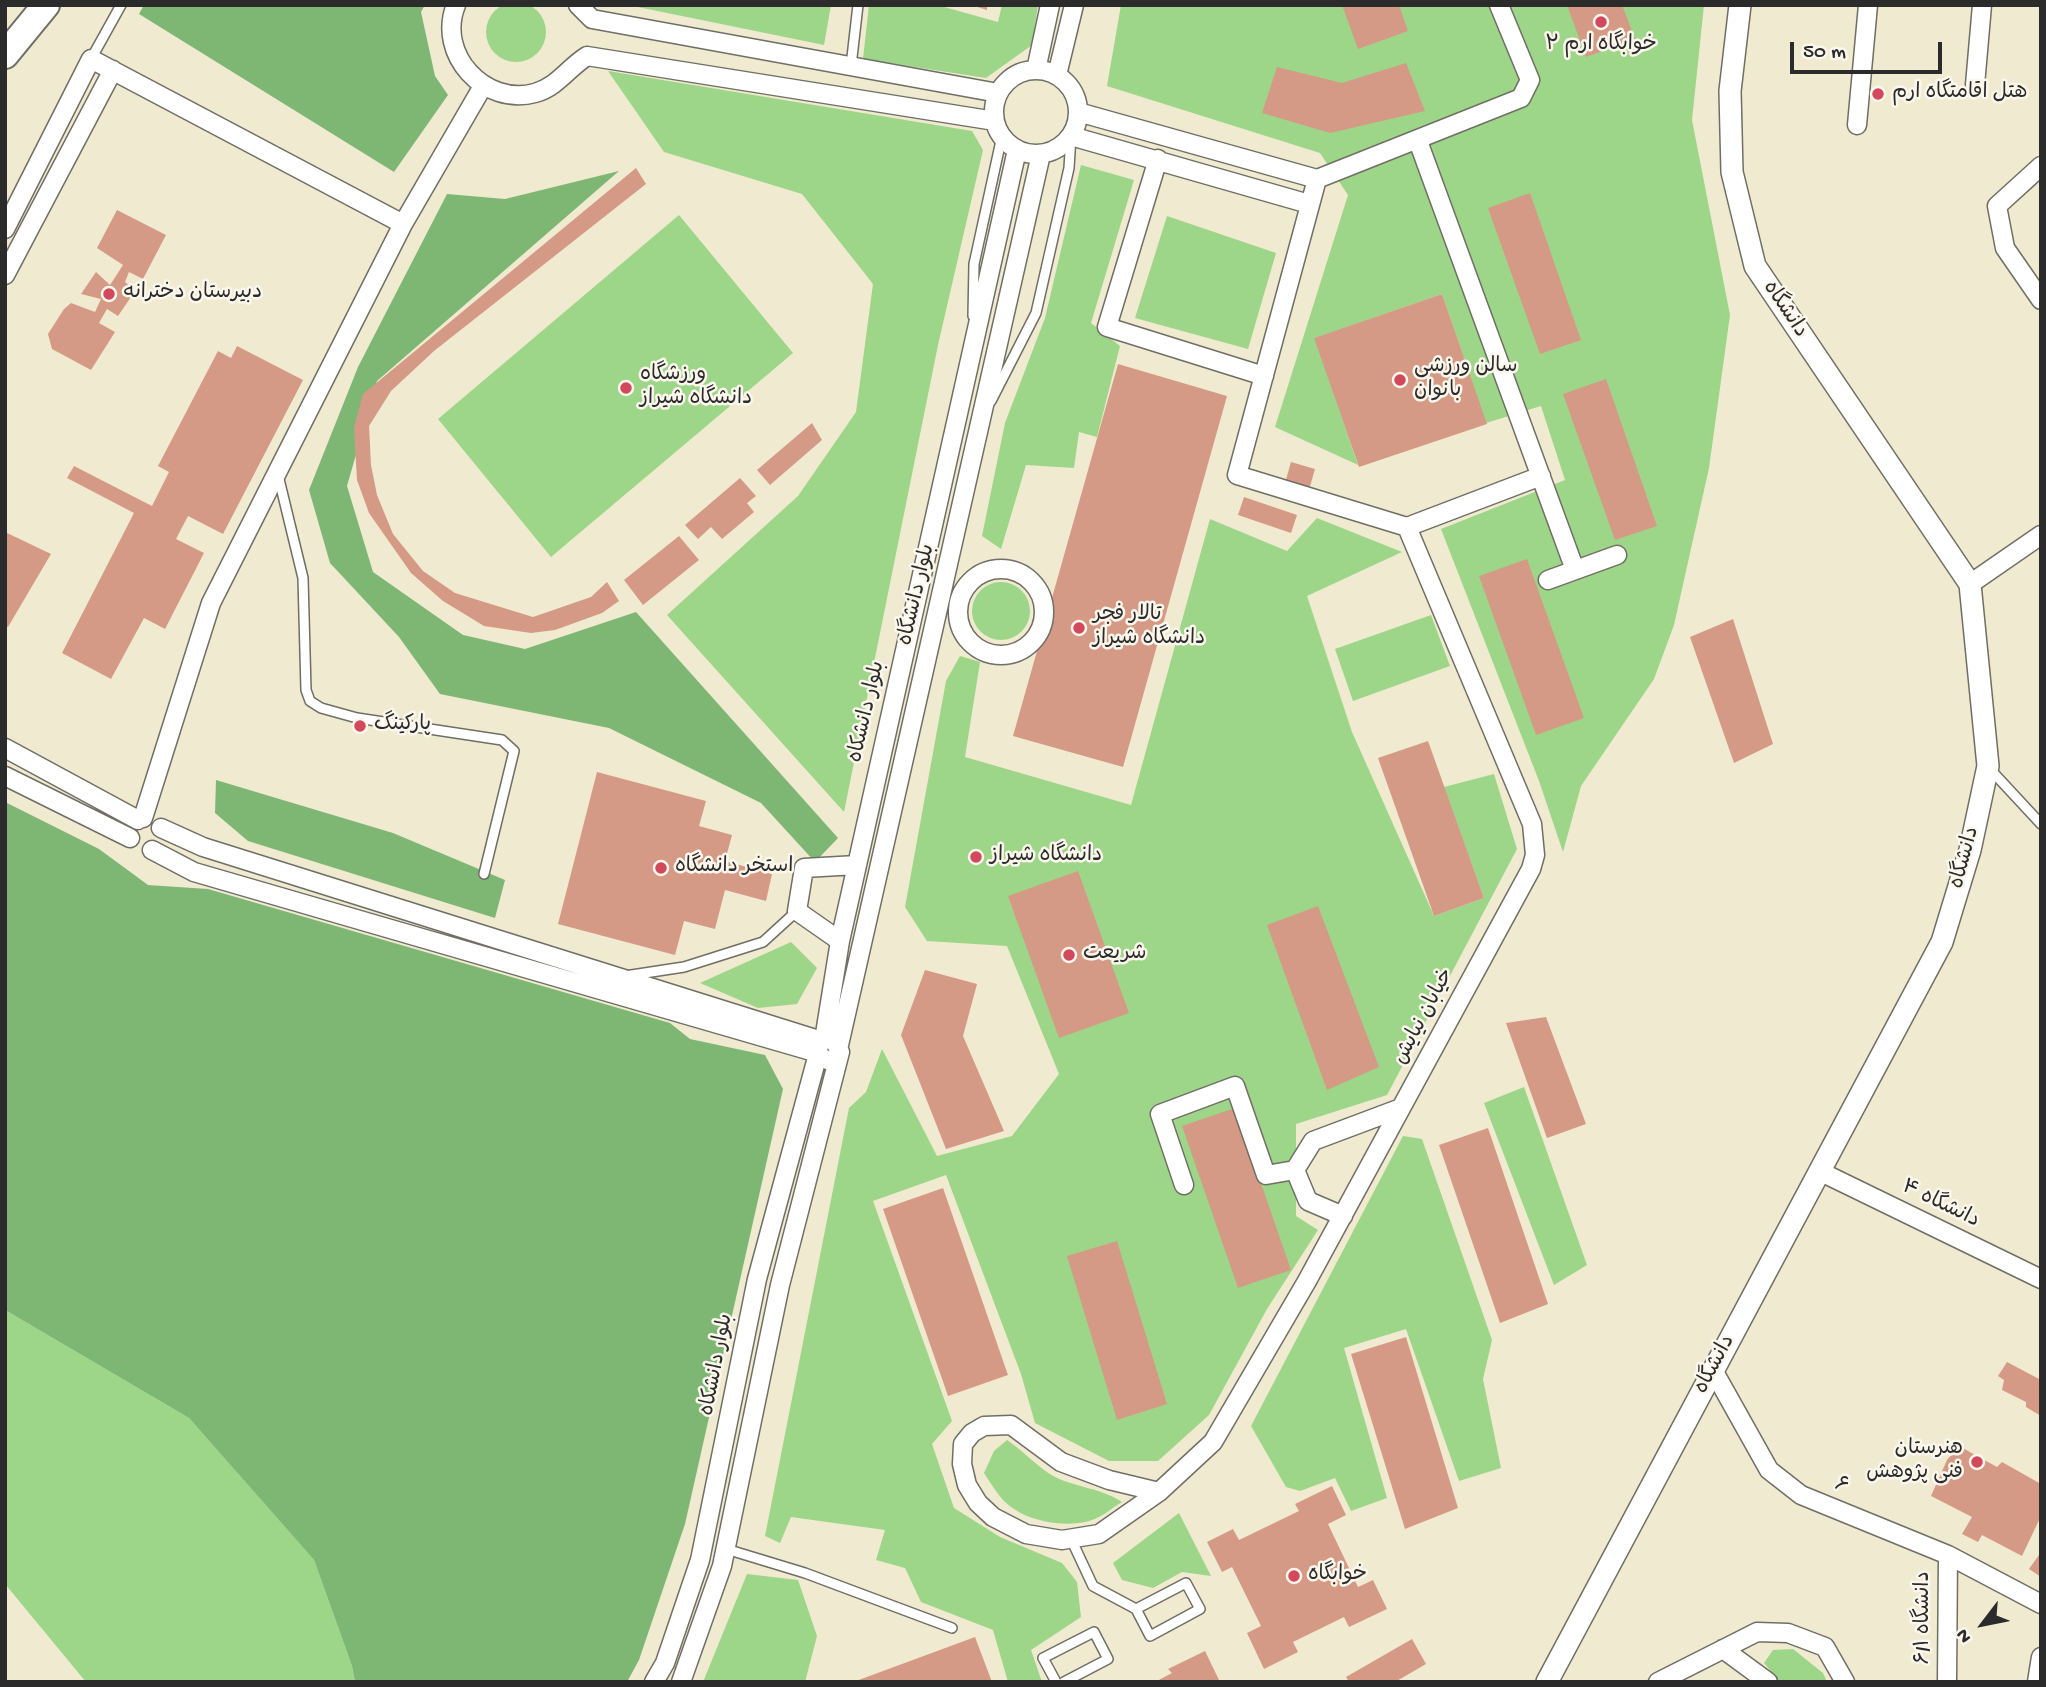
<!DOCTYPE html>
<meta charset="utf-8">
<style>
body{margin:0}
#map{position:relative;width:2046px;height:1687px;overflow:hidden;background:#f0ead0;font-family:"Gochi Hand",sans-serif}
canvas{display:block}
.frame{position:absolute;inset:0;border:7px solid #2b2b2b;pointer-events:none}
.north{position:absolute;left:1948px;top:1589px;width:70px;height:70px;-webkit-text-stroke:5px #fbf7ec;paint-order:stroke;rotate:238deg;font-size:19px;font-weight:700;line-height:28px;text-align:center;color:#2b2b2b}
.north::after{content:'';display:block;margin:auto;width:24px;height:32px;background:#2b2b2b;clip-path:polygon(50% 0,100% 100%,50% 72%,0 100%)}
.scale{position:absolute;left:1790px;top:42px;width:152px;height:32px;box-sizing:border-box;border:4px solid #2b2b2b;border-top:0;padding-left:9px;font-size:21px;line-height:24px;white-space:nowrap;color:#2b2b2b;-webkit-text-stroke:5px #fbf7ec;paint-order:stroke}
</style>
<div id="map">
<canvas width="2046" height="1687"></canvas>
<div class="frame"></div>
<div class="north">N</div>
<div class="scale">50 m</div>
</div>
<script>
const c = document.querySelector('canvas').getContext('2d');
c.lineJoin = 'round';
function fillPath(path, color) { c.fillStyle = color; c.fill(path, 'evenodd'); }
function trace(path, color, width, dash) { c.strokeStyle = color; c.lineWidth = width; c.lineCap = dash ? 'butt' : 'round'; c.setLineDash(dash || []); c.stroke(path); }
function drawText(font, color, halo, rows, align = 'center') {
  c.font = font + ' "Gochi Hand","Playpen Sans Arabic",sans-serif'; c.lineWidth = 5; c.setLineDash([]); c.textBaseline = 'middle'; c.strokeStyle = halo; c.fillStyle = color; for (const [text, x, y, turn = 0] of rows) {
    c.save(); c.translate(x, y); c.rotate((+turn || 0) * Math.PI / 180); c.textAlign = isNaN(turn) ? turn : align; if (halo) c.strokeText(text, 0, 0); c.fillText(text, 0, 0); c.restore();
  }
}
const green = new Path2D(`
 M486 32a30 30 0 1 1 60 0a30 30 0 1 1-60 0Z
 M628,5h203l-7,40z
 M869,5h68l61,17 4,-17h36l-6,40 -46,33 -123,-19z
 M1121,5h583l-12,115 38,195 -21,153 -35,157 -20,54 -73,107 -18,66 -24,-71 -98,-252 124,-49 -24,-74 -55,17 -44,-129 -127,44 43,127 -83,-38 73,-232 -28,-42 -213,-67z
 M608,71l364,60 11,19 -45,195 -94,467 -177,-197 131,-119 58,-84 17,-128 -71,-90 -138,-42z
 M1081,165l53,15 -43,143 29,23 -23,91 -18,-5 -5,36 -48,-3 -25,84 -19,-13 23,-113 40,-105z
 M679,215l114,138 -242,204 -113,-138z
 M1167,216l109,37 -28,96 -113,-31z
 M1317,518l85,34 -95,44 45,136 82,184 50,-18 -40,-111 50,-13 23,75 -130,246 -91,29v92l22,14 -51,79 -58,106 -51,46h-49l-74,-38 -14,-49 -75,-199 -73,26 79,220 -20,23 22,64 46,29 62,26 15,19 4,35 -50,33 11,32h-34l-15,-52 -72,-28 -16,-34 -29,-8 9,-30 -94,-13 -11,26 -15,-7 84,-428 17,-16 16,-43 55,107 75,-20 47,-62 -52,-128 -80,-5 -22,-34 41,-226 14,-25 20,6 -15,95 166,48 79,-286 77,32z
 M972 611a29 29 0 1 1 58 0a29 29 0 1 1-58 0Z
 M1431,615l19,51 -97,35 -18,-52z
 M791,942l26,26 -20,36 -39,4 -58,-25z
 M1524,1087l63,178 -33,20 -70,-182z
 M1403,1136l19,3 70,201 -9,39 18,89 -42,13 -53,-152 -62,19 43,150 -36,13 -16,-33 -35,13 -14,-4 -35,-61z
 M5,1310l184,108 125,142 38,106 3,16h-269l-81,-98z
 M1007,1440c15,10 34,30 48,37 23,11 46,11 67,25 -10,6 -21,16 -33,19 -27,7 -66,0 -86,-21 -7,-8 -13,-18 -19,-27l10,-22z
 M1179,1513l32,63 -29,-4 -29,16 -31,-8 -9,-17z
 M747,1574l51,6 19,56 -12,46h-102z
 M1793,1649l30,24 4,9h-47l-16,-19 9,-13z`);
const forest = new Path2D(`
 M144,5h281l-4,7 14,64 13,19 -54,77 -255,-158z
 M619,171l-242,210 -30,105 26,86 90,63 62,14 111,-37 202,226 -23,24 -54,-59 -152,-75 -169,-34 -41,-57 -69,-74 -21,-73 49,-123 89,-173 58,5z
 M216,780l177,53 112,47 -10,38 -247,-77 -33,-28z
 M5,802l94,47 49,36 60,4 462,134 20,16 75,16 18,34 -98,435 -46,136 -12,22h-272l-3,-16 -38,-106 -125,-142 -184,-108z`);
const building = new Path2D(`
 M971,5h16v5z
 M1342,5h57l9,26 -50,18z
 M1567,5h55l13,34 -49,18z
 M1406,63l19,48 -95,22 -68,-20 15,-46 65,16z
 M636,168l10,16 -212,167 -43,40 -22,35 2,39 6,30 16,39 30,37 32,22 78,24 58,-20 16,-15 12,19 -17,12 -47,17 -24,3 -47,-7 -41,-25 -32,-28 -42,-60 -12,-33 -3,-52 9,-34z
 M1530,193l51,147 -41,14 -52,-146z
 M117,210l49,25 -23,44 -14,-7 -4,10 10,9 -17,25 -11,-7 -8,14 16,9 -24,38 -39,-21 -4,-15 16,-25 7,-6 24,9 6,-13 -20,-5 15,-22 14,13 13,-20 -26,-17z
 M1442,294l45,130 -128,43 -45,-129z
 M237,346l66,34 -80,154 -35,-18 -12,23 28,14 -39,76 -21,-11 -33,61 -49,-26 72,-140 -67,-35 7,-12 78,40 17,-34 -11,-6 60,-115 13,7z
 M1118,364l109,32 -104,371 -110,-31z
 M1606,379l51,147 -42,14 -52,-146z
 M812,423l10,17 -52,45 -13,-15z
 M1291,462l24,7 -6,21 -24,-7z
 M740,478l16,18 -9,7 7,9 -32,27 -11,-12 -13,12 -13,-14z
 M1244,497l53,18 -6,18 -53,-18z
 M5,532l46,22 -43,73 -3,-1z
 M679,536l20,24 -56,45 -19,-25z
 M1527,559l57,159 -48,17 -57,-159z
 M1733,619l40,125 -39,19 -44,-126z
 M1428,741l56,157 -50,18 -56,-158z
 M597,772l109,29 -7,25 33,9 -7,26 47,13 -6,27 -41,-11 -10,39 -31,-8 -9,34 -117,-31z
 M1078,871l51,142 -70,25 -51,-142z
 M1318,906l61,161 -52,23 -60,-165z
 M925,970l52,14 -14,52 41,95 -58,18 -45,-114z
 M1546,1017l40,107 -39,14 -41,-115z
 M1235,1108l56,162 -53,18 -56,-162z
 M1488,1128l60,176 -48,19 -61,-178z
 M943,1188l65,187 -60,21 -65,-187z
 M1117,1241l50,163 -50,16 -50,-164z
 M1406,1337l52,171 -53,21 -54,-175z
 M2007,1362l34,18v36l-15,-9v-5l-24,-12 2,-10 -6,-4z
 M1959,1446l38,21 5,-5 39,22v32l-19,40 -40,-21 -4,7 -16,-8 10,-17 -41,-21 16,-36z
 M1332,1486l14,29 -18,9 30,63 15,-7 14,29 -38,18 -5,-10 -51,25 5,10 -34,17 -17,-36 14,-7 -29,-59 -10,5 -15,-30 26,-13 6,11 60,-29 -4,-7z
 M2041,1552v25l-12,-8z
 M975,1637l17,45h-136v-1z
 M1412,1639l14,25 -31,18h-46l-3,-5z
 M1205,1651l14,29 -64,2 17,-9 -4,-4z`);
const service = new Path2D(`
 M91,59l30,-54
 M851,66l7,-61
 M973,316l1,-52 28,-128
 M991,401l45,-88 33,-145 2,-32
 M278,475l25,103 3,112 4,11 11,7 36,10 145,22 12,11 -30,123
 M1989,768l52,56
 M625,976l59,-9 79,-25 34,-31
 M1071,1539l22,47 43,23 14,27 50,-27 -14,-26 -50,26
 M726,1549l79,24 147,55
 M1056,1682l-13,-24 51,-26 14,27 -44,23`);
const minor = new Path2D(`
 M456,5c-20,49 29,102 79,88 22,-6 33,-25 52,-37l408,65
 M578,5l14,14 406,74
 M994 112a42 42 0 1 1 84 0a42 42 0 1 1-84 0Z
 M1036,70l14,-65
 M1057,75l17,-70
 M1975,85l7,-80
 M1078,112l239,67
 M1857,125l11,-120
 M1071,136l238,68
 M1418,141l157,429
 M1158,159l-51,168 157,49
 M2041,166l-44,40 8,42 36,52
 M1317,179l-80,296 170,52 134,-51
 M1317,179l204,-81 9,-18 -31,-75
 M5,229l86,-170 312,165
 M5,275l108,-205
 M958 612a43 43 0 1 1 86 0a43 43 0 1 1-86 0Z
 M1548,580l69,-25
 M1970,584l71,-49
 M5,748l133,72
 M5,776l125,62
 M143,818l68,-215 192,-379 80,-138
 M161,828l42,19 619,194
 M152,850l42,22 624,181
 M840,941l-43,-30 7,-43 53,-3
 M824,1040l16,-99 177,-791
 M839,1045l202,-891
 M1819,1171l222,108
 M1184,1185l-24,-71 75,-28 31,89 29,-5
 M1343,1216l-35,-15 -13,-31 18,-29 88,-33
 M1713,1370l56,100 32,25 147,60 93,49
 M1159,1492l-50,-12 -48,-18 -50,-37 -27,1 -12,7 -9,11 -1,20 5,21 11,18 15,14 33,17 36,6 37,-6 60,-42 54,-50 94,-161 224,-412 4,-14 -3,-31 -125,-297
 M1723,1649l45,33
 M654,1682l11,-19 35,-103 57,-281 61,-225
 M681,1682l41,-116 58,-281 60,-233 -6,-12c-9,-2 -15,1 -16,10l2,7 10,4 6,-2
 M1658,1682l99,-50 31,1 37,14 20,35
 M1947,1682l1,-127
 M2037,1682l4,-25`);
const tertiary = new Path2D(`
 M1547,1682l395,-740 28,-92 18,-84 -18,-182 -215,-318 -23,-94 -2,-81 10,-86`);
const primary = new Path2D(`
 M5,55l41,-50`);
const markers = [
 [1601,22,7,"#d1495b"],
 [1878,94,7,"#d1495b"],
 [109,294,7,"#d1495b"],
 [1400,380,7,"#d1495b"],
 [626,388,7,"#d1495b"],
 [1079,628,7,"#d1495b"],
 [360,726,7,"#d1495b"],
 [976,857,7,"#d1495b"],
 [661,868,7,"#d1495b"],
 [1069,955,7,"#d1495b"],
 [1977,1462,7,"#d1495b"],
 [1294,1576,7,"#d1495b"]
];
const poiNames = [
 ["خوابگاه ارم ۲",1601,46,"center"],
 ["هتل اقامتگاه ارم",1892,94],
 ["دبیرستان دخترانه",123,294],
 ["سالن ورزشی",1414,368],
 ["بانوان",1414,392],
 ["ورزشگاه",640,376],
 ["دانشگاه شیراز",640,400],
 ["تالار فجر",1093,616],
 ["دانشگاه شیراز",1093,640],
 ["پارکینگ",374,726],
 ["دانشگاه شیراز",990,857],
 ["استخر دانشگاه",675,868],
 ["شریعت",1083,955],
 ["هنرستان",1963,1450,"right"],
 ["فنی پژوهش",1963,1474,"right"],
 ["خوابگاه",1308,1576]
];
const streetNames = [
 ["دانشگاه",1784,310,56],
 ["بلوار دانشگاه",918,595,-77],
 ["بلوار دانشکاه",868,712,-77],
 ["دانشگاه",1966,858,-75],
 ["خیابان نیایش",1425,1017,-62],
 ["۴ دانشگاه",1940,1205,26],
 ["بلوار دانشکاه",718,1365,-79],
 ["دانشگاه",1716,1365,-62],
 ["۶",1841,1487,22],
 ["۶/۱ دانشگاه",1925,1618,-90]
];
fillPath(green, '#9dd688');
fillPath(forest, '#7eb774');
fillPath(building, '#d59a85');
trace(service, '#706e65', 12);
trace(minor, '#706e65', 21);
trace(tertiary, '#706e65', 24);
trace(primary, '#706e65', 30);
trace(service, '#fff', 9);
trace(minor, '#fff', 18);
trace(tertiary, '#fff', 21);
trace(primary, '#fff', 26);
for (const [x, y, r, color] of markers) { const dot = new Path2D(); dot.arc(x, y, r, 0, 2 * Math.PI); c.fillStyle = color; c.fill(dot); trace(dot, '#fbf7ec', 2.5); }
drawText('21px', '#2b2b2b', '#fbf7ec', poiNames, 'left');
drawText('21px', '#2b2b2b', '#fbf7ec', streetNames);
</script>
